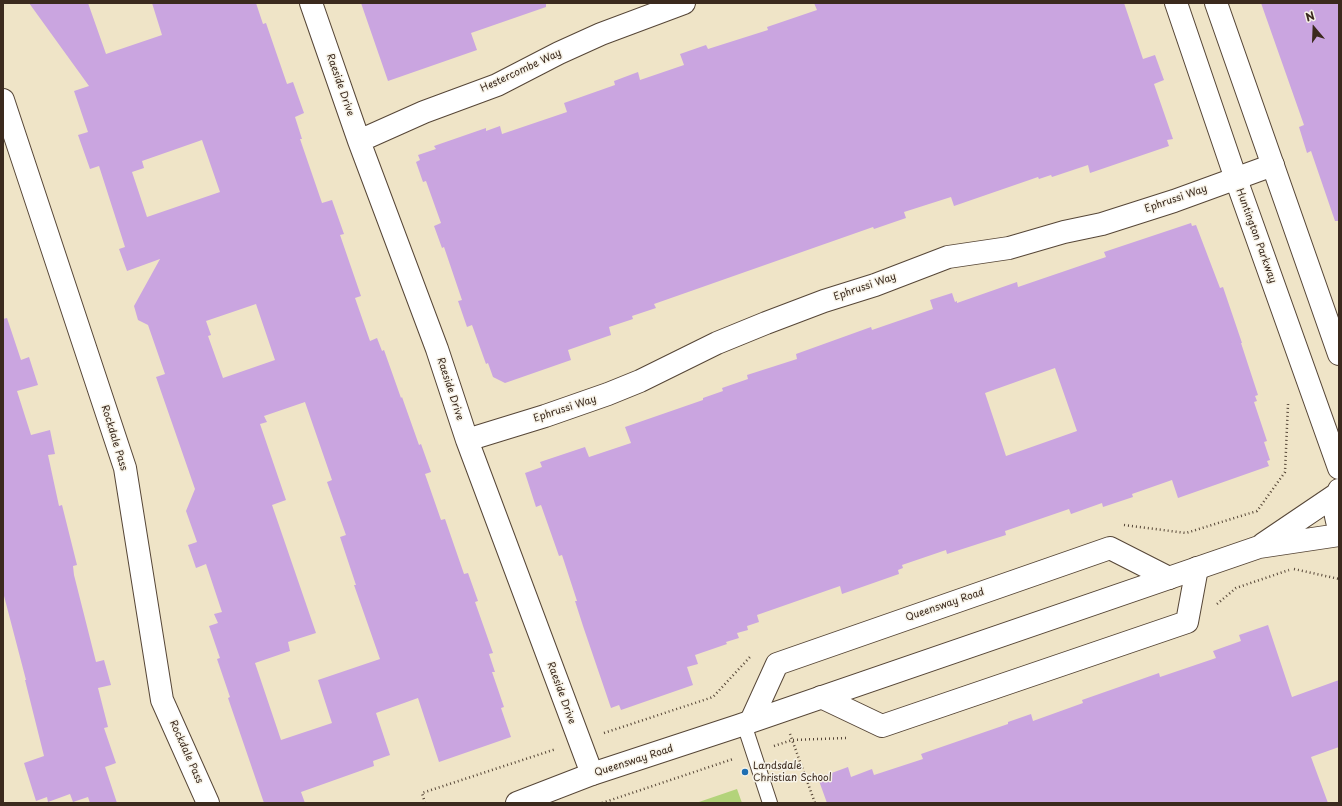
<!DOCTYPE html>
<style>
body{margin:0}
#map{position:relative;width:1342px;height:806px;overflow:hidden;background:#efe4c7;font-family:"Playpen Sans",sans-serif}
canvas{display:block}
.frame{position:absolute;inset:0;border:4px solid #3b2a1e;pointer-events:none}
.north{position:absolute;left:1294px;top:8px;width:40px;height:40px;-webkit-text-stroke:3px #f7f3e8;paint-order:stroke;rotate:341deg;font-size:11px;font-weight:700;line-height:16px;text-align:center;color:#3b2a1e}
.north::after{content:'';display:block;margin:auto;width:14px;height:18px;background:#3b2a1e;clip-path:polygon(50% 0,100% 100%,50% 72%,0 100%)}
</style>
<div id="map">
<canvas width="1342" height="806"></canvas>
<div class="frame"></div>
<div class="north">N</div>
</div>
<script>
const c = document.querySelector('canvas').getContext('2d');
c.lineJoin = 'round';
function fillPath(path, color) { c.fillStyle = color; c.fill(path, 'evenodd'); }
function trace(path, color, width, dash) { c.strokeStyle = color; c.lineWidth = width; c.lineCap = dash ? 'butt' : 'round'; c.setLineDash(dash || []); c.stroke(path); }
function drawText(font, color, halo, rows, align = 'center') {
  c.font = font + ' "Playpen Sans",sans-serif'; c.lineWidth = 3; c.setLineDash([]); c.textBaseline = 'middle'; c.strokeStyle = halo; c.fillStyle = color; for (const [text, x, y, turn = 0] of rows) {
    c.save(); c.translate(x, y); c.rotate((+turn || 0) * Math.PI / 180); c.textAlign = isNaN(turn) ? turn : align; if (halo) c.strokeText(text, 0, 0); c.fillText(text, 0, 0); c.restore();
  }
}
const green = new Path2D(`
 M737,789l5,14h-46z`);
const building = new Path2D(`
 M29,3h59l18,51 56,-19 -10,-32h104l7,21 3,-1 21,61 6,-2 11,31 -9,4 7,22h-2l22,64 10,-3 12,34 -4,1 21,61 -6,2 15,43 7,-3 5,13 2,-1 17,48 1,-1 17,48 2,-1 10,28 -6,2 16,46 4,-1 19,55 4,-1 10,28 -3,1 18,51 -4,1 6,18h-3l12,35 -3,1 10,29 -72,25 -21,-64 -42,15 14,42 -17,6 1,5 -73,26 4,11h-41l-36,-105 2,-1 -13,-38 3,-1 -11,-32 9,-3 -4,-9 8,-2 -16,-48 -10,4 -8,-23 9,-3 -11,-31 9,-22 -39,-112 9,-3 -17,-49 -10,-5 -4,-14 26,-47 -33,12 -8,-22 6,-2 -26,-81 -9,3 -12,-34 10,-3 -14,-41 15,-5zM202,140l18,52 -73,25 -15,-45 12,-4 -2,-7zM256,304l19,56 -52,18 -15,-42 3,-1 -5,-14zM305,402l27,78 -5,2 19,53 -6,2 16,48h-2l26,74 -62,21 14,43 -51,17 -26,-77 35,-12 -2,-9 28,-9 -44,-128 14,-5 -26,-76 7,-2 -3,-6z
 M361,3h185v4l-75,26 6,17 -89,31z
 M814,3h310l19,56 12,-4 9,25 -10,4 19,55 -6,1 2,6 -79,27 -2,-8 -36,12 -1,-2 -12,4 -1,-2 -84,29 -3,-9 -47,15 2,6 -32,11 -1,-2 -219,77 2,4 -24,8 1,3 -24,8 2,8 -43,15 3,10 -66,23 -12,-6 -5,-14 -2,1 -14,-39 -5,2 -9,-26 4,-1 -18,-53 -2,1 -8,-22 7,-3 -15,-42 -3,1 -7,-20 4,-2 -2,-5 18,-6 -2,-3 52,-18v3l14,-5 2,8 65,-22 -3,-9 51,-18 -1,-4 24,-9 2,8 44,-15 -4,-11 26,-9 2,4 60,-19 -1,-3 50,-17z
 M1261,3h78v218h-4l-24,-70 -4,2 -8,-26 5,-2z
 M1191,223l1,3 4,-1 24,63 3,-1 19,56h-1l17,52 -3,1 2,5 -3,1 13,39 -3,1 6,18 -3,1 2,5 -91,32 -6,-18 -40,14 1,3 -30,10 -1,-4 -31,11 -2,-5 -64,22 1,4 -25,8 -34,11 -1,-4 -44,15 1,3 -5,2 1,4 -57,20 -2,-8 -83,29 2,7 -12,4 1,4 -11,3 2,5 -13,4 1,2 -32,11 3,9 -11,3 6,18 -72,25 -2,-5 -8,3 -28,-82 -8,-25h2l-15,-46 -3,1 -18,-51 -5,2 -11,-34 17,-6 -2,-5 45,-15 4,10 42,-14 -6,-16 78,-27v-2l20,-7 -1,-3 26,-9 -1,-4 50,-16 -1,-5 75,-27 1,3 61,-21 -3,-9 22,-7 3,9 2,-1v2l60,-21 1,5 88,-30 -2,-5zM1055,368l22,63 -71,25 -21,-63z
 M7,318l14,42 8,-3 9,28 -21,6 14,44 19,-5 5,24 -7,1 11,51 3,-1 15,60 -4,1 1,9 22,87 8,-2 7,25 -13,3 10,39 -4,1 12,35 -11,4 12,36h-27l-2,-6 -15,5 -3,-8 -22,8 -1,-5 -11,4 -12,-38 20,-7 -19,-76h1l-23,-88v-273z
 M1268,625l24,72 47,-17v67l-28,10 17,46h-501l-9,-25 30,-11 3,10 21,-8 2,6 49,-16 -2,-5 87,-30v-2l23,-8 2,7 50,-18 -1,-3 77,-27 1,4 56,-19 -3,-7 28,-10 -2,-6z`);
const path = new Path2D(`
 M1124,525l62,8 71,-22 28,-39 3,-68
 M1294,569l45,10
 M1217,604l19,-16 53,-18
 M604,733l109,-36 37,-40
 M790,734l25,69
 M774,746l18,-6 54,-2
 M425,803l-3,-10 134,-44
 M602,803l131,-44`);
const service = new Path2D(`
 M744,724l26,79`);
const minor = new Path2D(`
 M311,3l48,138 78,208 30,91 125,334
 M3,100l122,368 37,232 46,103
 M359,141l65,-29 73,-27 62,-32 42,-19 83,-31
 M467,440l78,-24 63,-22 32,-13 77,-38 49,-20 58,-22 51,-16 73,-28 61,-9 55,-16 38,-8 72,-23 99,-36
 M821,697l61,29 305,-104 10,-54
 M751,721l26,-57 333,-116 59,30`);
const tertiary = new Path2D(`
 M1176,3l60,176 103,289
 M1216,3l123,351
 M1339,490c-7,12 -4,26 0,38
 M1263,544l74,-50
 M517,803l75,-29 146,-48 521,-179 80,-12`);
const markers = [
 [745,772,4,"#1f6fb2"]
];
const streetNames = [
 ["Hestercombe Way",521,71,-25],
 ["Raeside Drive",340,85,71],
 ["Ephrussi Way",1176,199,-19],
 ["Huntington Parkway",1256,236,70],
 ["Ephrussi Way",865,287,-19],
 ["Raeside Drive",450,389,72],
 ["Ephrussi Way",565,409,-18],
 ["Rockdale Pass",114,438,73],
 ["Queensway Road",945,605,-19],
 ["Raeside Drive",561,693,70],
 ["Rockdale Pass",186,752,66],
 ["Queensway Road",634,761,-18]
];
const poiNames = [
 ["Landsdale",753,766],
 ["Christian School",753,778]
];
fillPath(green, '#b3d37a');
fillPath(building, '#caa5e0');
trace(service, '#564637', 16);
trace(minor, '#564637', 24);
trace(tertiary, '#564637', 24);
trace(path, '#564637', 2.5, [1, 3]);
trace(service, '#fff', 14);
trace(minor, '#fff', 22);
trace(tertiary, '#fff', 22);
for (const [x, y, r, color] of markers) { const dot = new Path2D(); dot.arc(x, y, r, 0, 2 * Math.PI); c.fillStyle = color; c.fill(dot); trace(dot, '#f7f3e8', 1.5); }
drawText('10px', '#3b2a1e', '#f7f3e8', streetNames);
drawText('10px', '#3b2a1e', '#f7f3e8', poiNames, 'left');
</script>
